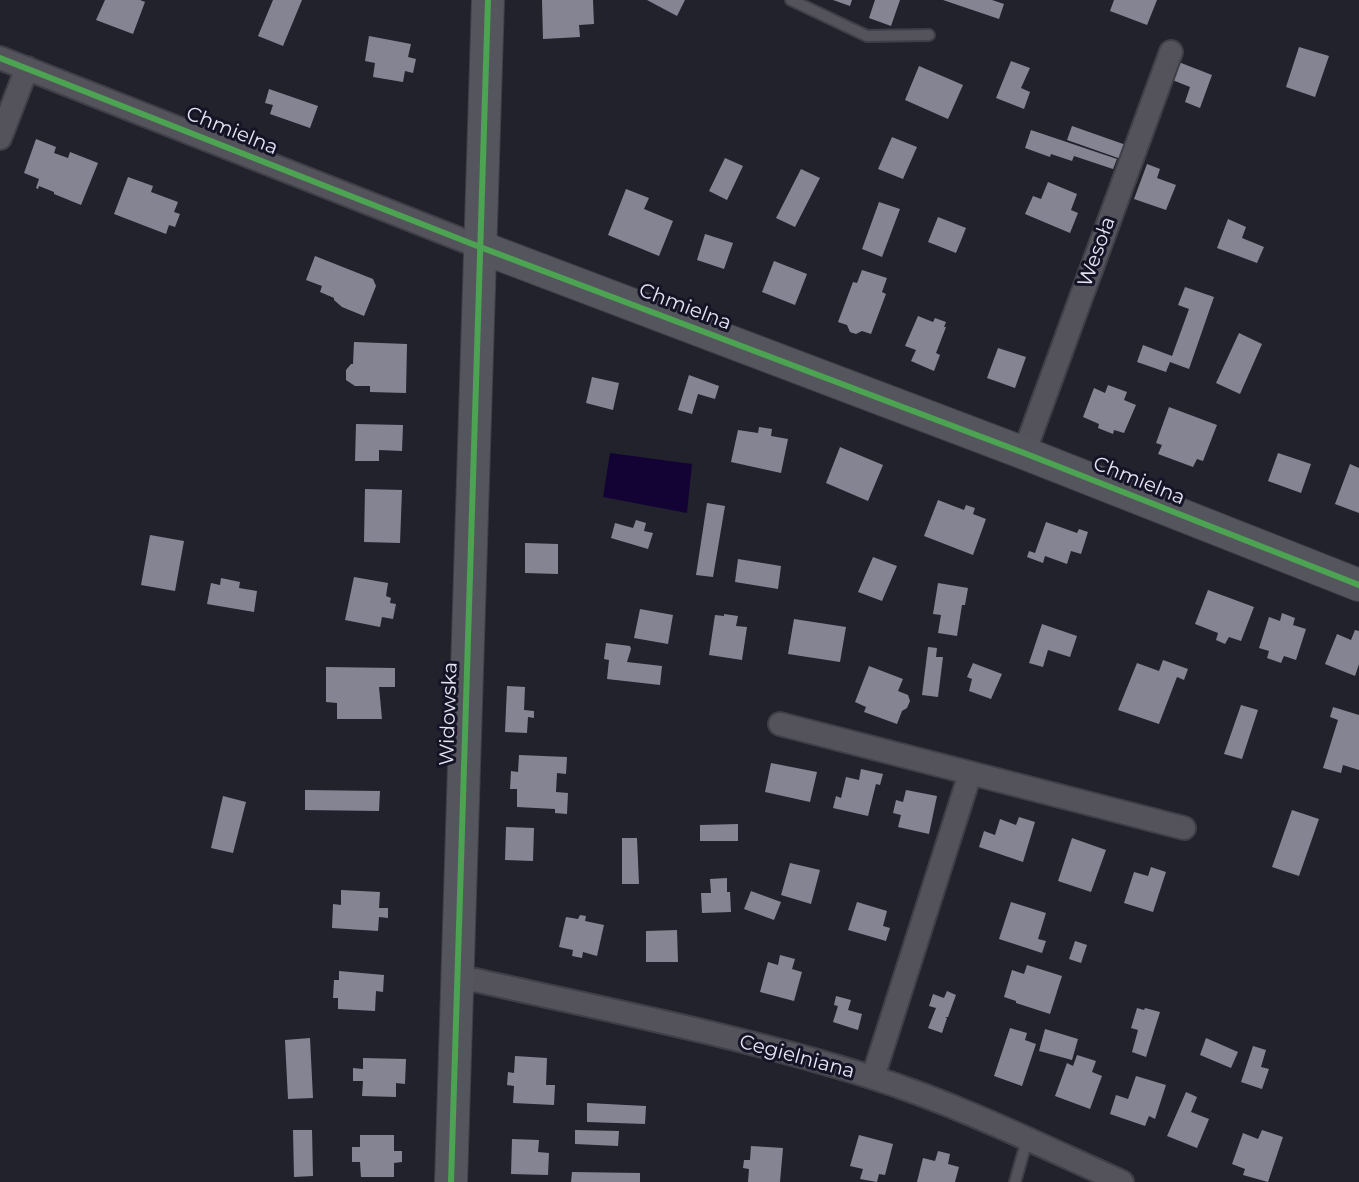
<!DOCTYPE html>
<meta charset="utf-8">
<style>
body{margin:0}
canvas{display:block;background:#22222c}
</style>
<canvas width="1359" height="1182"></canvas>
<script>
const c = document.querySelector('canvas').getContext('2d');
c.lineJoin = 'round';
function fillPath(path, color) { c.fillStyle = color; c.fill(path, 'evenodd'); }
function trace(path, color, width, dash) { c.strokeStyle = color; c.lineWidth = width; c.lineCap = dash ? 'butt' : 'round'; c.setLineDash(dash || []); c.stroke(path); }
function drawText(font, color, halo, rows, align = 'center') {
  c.font = font + ' Montserrat,sans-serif'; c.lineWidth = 6; c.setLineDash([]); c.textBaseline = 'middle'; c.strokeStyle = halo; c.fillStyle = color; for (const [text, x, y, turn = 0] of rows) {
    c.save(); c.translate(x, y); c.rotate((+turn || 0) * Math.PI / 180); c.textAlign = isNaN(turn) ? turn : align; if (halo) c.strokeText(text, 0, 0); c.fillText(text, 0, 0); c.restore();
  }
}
const water = new Path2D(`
 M610,453l82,11 -5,49 -84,-16z`);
const building = new Path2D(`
 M105,0h35l5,2 -12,32 -37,-14z
 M273,0h29l-19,46 -25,-10z
 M542,0h51l1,24 -15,1 1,12 -37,2z
 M647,0h38l-8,16z
 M833,0h19l-2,6z
 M875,0h25l-9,26 -22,-8z
 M943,0h49l12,4 -5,15z
 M1114,0h43l-10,25 -37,-14z
 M369,36l42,8 -3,13 8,2 -3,14 -8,-2 -2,11 -30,-5 2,-14 -10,-2z
 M1299,47l30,9 -14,41 -29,-10z
 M1011,61l19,7 -9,20 9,4 -6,17 -28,-11z
 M1176,61l36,14 -12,33 -15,-6 5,-15 -20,-8z
 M919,66l44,19 -15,34 -43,-19z
 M269,89l49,17 -8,22 -40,-14 3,-9 -8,-2z
 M1072,126l54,19 -5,14 -54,-19z
 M1031,130l86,29 -4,10 -39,-13 -2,5 -21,-7 -1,3 -25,-9z
 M892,137l25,10 -14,32 -25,-10z
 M36,139l20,8 -2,6 14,5 2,-6 28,11 -17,42 -27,-11v-2l-15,-6 -1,3 -2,-1 3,-9 -15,-6z
 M725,158l18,8 -16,34 -18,-9z
 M1147,164l13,5 -3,9 19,7 -10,25 -32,-11z
 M801,169l19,9 -25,49 -19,-9z
 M128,177l25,9 -2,6 27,10 -4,10 6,2 -5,13 -6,-2 -3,9 -52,-20z
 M1048,182l29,12 -6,16 7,3 -8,20 -45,-19 8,-18 8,3z
 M626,189l23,9 -5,11 29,12 -14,35 -51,-21z
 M879,202l21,7 -18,48 -20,-8z
 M938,217l28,11 -10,25 -28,-11z
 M1228,219l18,8 -4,11 22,9 -7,16 -40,-15z
 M705,234l28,9 -9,26 -27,-9z
 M315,256l58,23 3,7 -12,30 -22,-9 -8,-7v-2l-14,-6 2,-6 -16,-6z
 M774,261l33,13 -12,31 -33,-13z
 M862,270l25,8 -5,14 4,2 -15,40 -9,-3 -6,3 -6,-2 -3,-7 -9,-3 15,-40 4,1z
 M1185,287l29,10 -25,72 -19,-7 -4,10 -29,-10 6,-17 29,11 17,-47 -11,-4z
 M918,316l15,6 2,-4 11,4 -2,5h2l-10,26 4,2 -6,16 -23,-10 5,-11 -11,-4z
 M1239,333l23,11 -22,50 -24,-11z
 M354,342l53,2 -1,49 -36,-1v-6h-15l-9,-6v-10l5,-6h2z
 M998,348l28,9 -11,31 -28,-10z
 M689,375l30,11 -4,13 -17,-5 -6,20 -14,-4z
 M592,377l27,6 -6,27 -27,-7z
 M1108,385l19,7 -3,8 12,5 -12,28 -10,-3 -1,4 -15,-6 1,-4 -16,-7 11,-29 11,5z
 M1169,407l48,18 -14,36 -6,-2 -4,8 -35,-13 4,-9 -6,-2z
 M356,424l47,1 -1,26 -23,-1v11h-24z
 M759,427l13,2 -1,7 17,3 -7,34 -50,-11 7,-32 20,3z
 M840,447l43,18 -15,36 -42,-18z
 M1278,453l33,11 -10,29 -33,-12z
 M1350,464l9,4v45l-24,-9z
 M365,489l37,1 -2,53 -36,-1z
 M938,500l26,10 2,-5 9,3 -2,6 13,5 -13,36 -49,-19z
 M707,503l18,3 -12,71 -17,-2z
 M636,520l10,3 -2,8 9,2 -5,16 -37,-11 4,-15 18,5z
 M1046,522l31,11 2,-4 9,3 -7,22 -10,-3 -4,13 -22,-8 -2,7 -16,-6 2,-6 6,2z
 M150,535l34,6 -9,50 -34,-6z
 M525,543l33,1v30l-33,-1z
 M873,557l24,9 -15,35 -24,-9z
 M738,559l43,7 -3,23 -43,-7z
 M354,577l34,6 -2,13 5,2 -1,5 6,1 -3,15 -11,-2 -2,10 -35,-7z
 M221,578l19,4 -1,6 18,3 -3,21 -47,-8 4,-21 9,2z
 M938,583l30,5 -3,17h-3l-5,31 -19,-3 3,-18 -8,-1z
 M1208,590l46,17 -13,34 -12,-4 -4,7 -9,-4 2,-7 -23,-9z
 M640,609l33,6 -5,29 -34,-6z
 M1282,613l13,5 -2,7 13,4 -10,31 -12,-4 -3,7 -14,-5 2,-7 -10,-3 10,-31 11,4z
 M724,614l14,2 -2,10 11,1 -5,33 -33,-5 6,-40 9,1z
 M794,619l52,8 -6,35 -52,-8z
 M1042,624l35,12 -7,21 -22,-7 -5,17 -14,-4z
 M1355,630l4,1v33l-4,12 -30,-12 12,-30 14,6z
 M606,643l24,3 1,3 -4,13 35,4 -2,19 -53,-6 2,-19 -5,-1z
 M928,647l9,1 -1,9h7l-5,40 -16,-2z
 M1163,660l25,9 -4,11 -7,-3 -18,47 -41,-14 19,-47 22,8z
 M973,663l29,11 -11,25 -22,-8 3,-12 -5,-2z
 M869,666l34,13 -5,12 10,4 2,6 -3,7 -5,3 -5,13 -33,-12 2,-5 -11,-5z
 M326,667l69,1v19h-16l3,32h-45v-16l-11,-1z
 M507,686l18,1 -1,23 10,1v7l-6,-1 -1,16 -22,-1z
 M1241,705l17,5 -16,49 -18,-5z
 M1333,707l26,8v55l-16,-5 -2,8 -18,-5 15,-48 -8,-3z
 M519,755l48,2 -1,17 -9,-1 -1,19 12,1 -1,21 -12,-1v-4l-38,-2v-18h-7l1,-18 7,1z
 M771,763l46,9 -7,30 -45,-10z
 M861,769l22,5 -3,11 -4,-1 -8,32 -35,-8 3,-12 5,2 5,-21 13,3z
 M305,790l75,1 -1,20 -74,-1z
 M906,790l31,6 -8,38 -31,-7 3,-12 -8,-2 3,-13 7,2z
 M223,796l23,6 -13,51 -22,-5z
 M1292,810l27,9 -20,57 -27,-9z
 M1019,817l16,5 -12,40 -44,-15 5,-16 11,4 5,-16 16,6z
 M738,824v17h-38v-16z
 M506,827l28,1 -1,33 -28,-1z
 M622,838h15l2,46h-17z
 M1072,838l34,12 -15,42 -33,-11z
 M790,863l30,7 -9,34 -30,-9z
 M1151,867l15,5 -13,40 -29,-9 10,-31 14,4z
 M727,878v14h3l1,20 -29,1 -1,-20h10l-1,-14z
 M341,890l39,2 -1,16h9v10l-9,-1 -1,14 -46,-3 1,-24 8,1z
 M751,891l30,11 -7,18 -30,-11z
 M857,902l30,9 -4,15 7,2 -4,13 -38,-11z
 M1011,902l35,11 -8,26 8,2 -4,12 -43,-14z
 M580,915l6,1 -1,5 19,4 -7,31 -14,-4 -1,6 -10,-2 1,-6 -14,-3 7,-30 12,2z
 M677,930l1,32h-32v-31z
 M1075,941l12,4 -6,18 -12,-4z
 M780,955l15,4 -3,10 10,3 -8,29 -34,-9 8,-30 10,3z
 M1027,965l35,11 -12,38 -34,-11v-2l-12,-4 8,-27 12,4z
 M339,971l45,4 -1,17 -7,-1 -1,20 -37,-2v-11h-5l1,-18h5z
 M947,991l9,4 -8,22h-3l2,1 -5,15 -14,-5 8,-20 -7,-2 4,-12 11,4z
 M836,996l15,4 -3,10 14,4 -4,16 -25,-8 5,-16 -4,-1z
 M1137,1008l7,2 1,-2 15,4 -14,45 -14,-5 6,-22 -7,-2z
 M1010,1028l17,5 -2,7 11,4 -14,42 -28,-10z
 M1045,1029l33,10 -6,21 -33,-9z
 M310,1038l3,60 -25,1 -3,-59z
 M1206,1038l32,14 -7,16 -31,-13z
 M1253,1046l13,4 -5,17 8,2 -7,20 -21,-7z
 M1077,1055l19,6 -4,11 10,4 -12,33 -35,-13 12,-33 6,3z
 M515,1056l32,2 -1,27h9l-1,20 -41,-2 1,-17 -7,-1 1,-13 6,1z
 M363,1058l43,1 -1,25 -9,-1v14l-34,-1 1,-15h-10v-13l10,1z
 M1136,1076l30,9 -11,34 -6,-3 -4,10 -35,-12 6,-19 12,4z
 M1186,1092l11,5 -6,15 18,7 -12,29 -30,-12z
 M587,1103l59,3 -1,18 -58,-2z
 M293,1130h19l1,46 -19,1z
 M575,1130l44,1 -1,15 -43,-2z
 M1262,1130l21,7 -15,45 -25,-7 2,-6 -13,-5 11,-31 15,6z
 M360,1135h34v16h8v11l-8,1v14h-33l-1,-15h-8v-15h8z
 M859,1135l34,9 -8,31 -6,-1 -2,8 -17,-3 3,-10 -13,-3z
 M512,1139l27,1 -1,12 11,1 -1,22 -37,-1z
 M751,1146l32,2 -3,34h-32l1,-13 -6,-1 1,-8h6z
 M938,1151l12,3 -2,10 11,3 -4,15h-38l6,-24 12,3z
 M572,1172l68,1v9h-69z`);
const lane = new Path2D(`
 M791,0l76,36 62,-1
 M1015,1182l12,-42`);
const street = new Path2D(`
 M0,58l480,189
 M0,138l27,-70
 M1024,453l147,-401
 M780,724l404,104
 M458,984l17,-4c132,30 266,56 396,97 86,27 169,68 251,105
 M873,1077l97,-303`);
const secondary = new Path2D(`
 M480,247l544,206 335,132
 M451,1182l37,-1182`);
const cycleway = new Path2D(`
 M0,58l480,189 544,206 335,132
 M451,1182l37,-1182`);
const streetNames = [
 ["Chmielna",232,131,22],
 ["Wesoła",1097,252,-70],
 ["Chmielna",685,307,21],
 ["Chmielna",1139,481,22],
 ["Widowska",449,714,-88],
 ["Cegielniana",797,1057,15]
];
fillPath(water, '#120334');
fillPath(building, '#858493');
trace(lane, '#3f3f48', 14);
trace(street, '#3f3f48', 26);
trace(secondary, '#3f3f48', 34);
trace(lane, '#54535c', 10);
trace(street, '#54535c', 22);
trace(secondary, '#55555e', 32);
trace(cycleway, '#4ca352', 6);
drawText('20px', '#e4e4f2', '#151427', streetNames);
</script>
